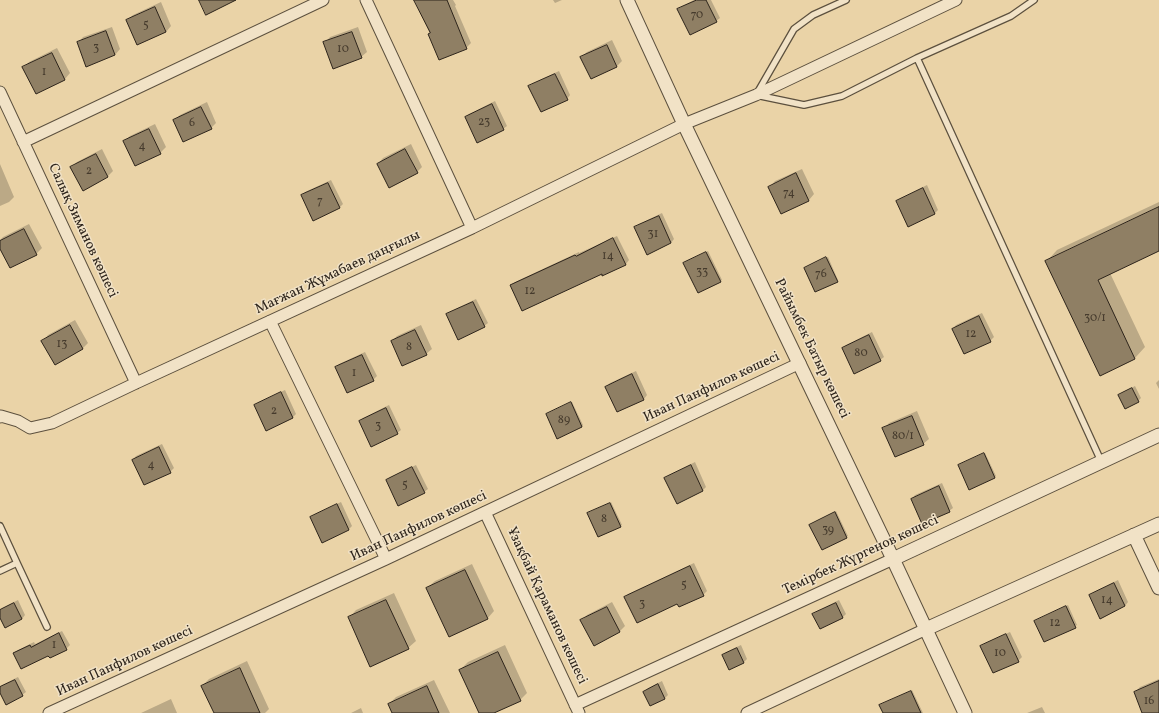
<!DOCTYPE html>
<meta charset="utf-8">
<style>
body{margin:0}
canvas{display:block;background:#ead3a7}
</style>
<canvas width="1159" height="713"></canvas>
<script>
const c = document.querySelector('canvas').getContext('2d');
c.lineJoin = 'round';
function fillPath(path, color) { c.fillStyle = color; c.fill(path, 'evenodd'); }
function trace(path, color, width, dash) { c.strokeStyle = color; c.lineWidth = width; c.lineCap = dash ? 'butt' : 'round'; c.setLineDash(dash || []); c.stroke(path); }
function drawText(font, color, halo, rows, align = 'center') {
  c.font = font + ' Vollkorn,serif'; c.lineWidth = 3; c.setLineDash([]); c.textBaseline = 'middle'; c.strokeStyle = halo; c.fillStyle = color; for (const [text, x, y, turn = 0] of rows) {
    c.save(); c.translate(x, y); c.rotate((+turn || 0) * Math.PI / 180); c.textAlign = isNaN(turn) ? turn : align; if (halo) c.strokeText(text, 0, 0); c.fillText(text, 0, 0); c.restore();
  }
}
const shadow = new Path2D(`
 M415,0h38l3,5 -1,1 16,37 -5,5 -35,-16z
 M553,0h9l-7,3z
 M694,0h17l9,18 -4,3 -37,-12 3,-3z
 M161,2l10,24 -5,6 -28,12 -11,-24 6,-5z
 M112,27l8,22 -5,6 -37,-12 5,-6z
 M358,27l9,25 -6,5 -36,-14 5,-6z
 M612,40l10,21 -5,5 -36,-9 6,-5z
 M57,48l13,25 -5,6 -29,14 -12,-26 5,-5z
 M559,71l11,24 -3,4 -37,-12 3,-4z
 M495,101l12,25 -4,3 -37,-12 3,-3z
 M207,102l9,21 -5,5 -37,-8 6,-5z
 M155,124l11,23 -6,6 -36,-12 6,-5z
 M411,144l11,23 -5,5 -39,-8 5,-6z
 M102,149l11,22 -5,5 -25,13 -11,-22 5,-5z
 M0,164l14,33 -5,5 -9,4z
 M802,169l12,25 -5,6 -27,12 -12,-25 5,-6z
 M331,180l12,24 -4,4 -37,-12 3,-4z
 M927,185l11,25 -3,3 -26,12 -12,-24 4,-3z
 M1159,202v48l-49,23 35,74 -10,11 -35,16 -53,-113 10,-11z
 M662,213l12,26 -3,4 -36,-15 4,-4z
 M29,224l13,24 -6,6 -36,-7v-7l3,-3z
 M617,236l12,24 -3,4 -23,11 -1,-2 -91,12 4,-3 64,-30v1z
 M708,251l14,29 -2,1 -35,-19z
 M828,257l10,23 -1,1 -32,-13z
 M476,299l12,24 -4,3 -37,-12 4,-3z
 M982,313l12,24 -4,4 -26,12 -11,-24 3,-4z
 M75,320l13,23 -5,5 -40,-7 5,-6z
 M421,325l11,24 -6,5 -34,-13 5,-5z
 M872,332l12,25 -4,3 -37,-12 3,-3z
 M365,352l12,24 -4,4 -26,12 -11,-24 3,-4z
 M636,371l11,24 -3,4 -26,12 -12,-24 4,-4z
 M1159,380v9l-3,-6z
 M1135,386l6,12 -3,3 -19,-6 4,-3z
 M285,390l11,24 -3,3 -26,13 -12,-25 4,-3z
 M572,402l11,23 -1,2 -35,-13z
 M389,405l12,25 -4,3 -37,-12 3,-3z
 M917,411l12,28 -6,5 -39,-15 5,-6z
 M162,444l12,24 -4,4 -25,12 -12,-24 3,-4z
 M985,453l11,23 -1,1 -35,-13z
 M695,462l11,25 -3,3 -26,12 -11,-24 3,-3z
 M416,465l12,24 -4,3 -37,-12 3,-3z
 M942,483l11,25 -4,3 -37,-12 3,-4z
 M341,502l11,24 -3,3 -38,-12 4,-3z
 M611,502l11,23 -2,1 -30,-14z
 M836,511l12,25 -26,13 -11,-25z
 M694,563l13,28 -4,4 -78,3 3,-4z
 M472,564l22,47 -7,8 -60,-31 8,-7z
 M1118,580l10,22 -3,4 -35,-11 4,-3z
 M394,593l22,48 -8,7 -59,-30 7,-8z
 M18,600l7,15 -3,4 -22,-4v-5l2,-2z
 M839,600l7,14 -4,4 -28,-4 3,-3z
 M612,602l13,24 -6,6 -37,-11 5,-6z
 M1068,605l9,20 -32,16 -10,-20z
 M62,631l8,14 -4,4 -17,5 -35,-1 4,-3 16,-8 1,2z
 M1010,632l12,25 -4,4 -36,-15 3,-3z
 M505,645l22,48 -7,7 -28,13h-12l-20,-43 8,-8z
 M741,645l6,14 -3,3 -21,-7 3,-3z
 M247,661l22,48 -4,4h-50l-13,-27 7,-7z
 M18,677l8,15 -4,3 -22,-4v-4l2,-2z
 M1159,679v34h-15l-9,-21 5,-5z
 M434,680l16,33h-57l-4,-9 7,-7z
 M662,681l6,14 -3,3 -15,7 -6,-13 4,-4z
 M912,690l11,23h-39l-2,-9z
 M171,699l6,14h-36z
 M1042,707l3,6h-18z
 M361,708l2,5h-12z`);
const building = new Path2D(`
 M199,0h37l-30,15z
 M414,0h33l20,49 -28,11 -11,-26 2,-1z
 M697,0h9l11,22 -27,13 -13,-26z
 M155,7l11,25 -29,13 -11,-25z
 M106,31l9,24 -29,12 -9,-25z
 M352,32l10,26 -29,11 -10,-27z
 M607,45l10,22 -26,12 -11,-22z
 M52,53l13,27 -29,14 -14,-27z
 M555,74l13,26 -27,12 -13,-26z
 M492,104l12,26 -27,13 -12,-26z
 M201,107l11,22 -29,13 -10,-22z
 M149,129l12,25 -26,12 -12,-25z
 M405,149l13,24 -29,15 -12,-24z
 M96,154l12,23 -25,14 -13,-24z
 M796,173l13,28 -28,13 -13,-27z
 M328,183l12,25 -27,13 -12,-26z
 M923,188l12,26 -27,13 -12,-26z
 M1159,207v44l-61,29 37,79 -35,17 -55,-115z
 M659,216l12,27 -24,12 -13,-28z
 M24,229l13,26 -27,13 -10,-19v-8z
 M613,238l13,27 -24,11v-2l-80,37 -12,-26 65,-30 1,1z
 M706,252l15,30 -23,11 -15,-30z
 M826,257l12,25 -23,10 -11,-24z
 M473,302l12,25 -27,13 -12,-26z
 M979,316l12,26 -27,12 -12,-25z
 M70,325l13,24 -28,16 -14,-24z
 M415,330l12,25 -25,11 -11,-25z
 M869,335l12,26 -27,13 -12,-26z
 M362,355l12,26 -27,12 -12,-26z
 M632,374l12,26 -27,12 -12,-25z
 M1132,388l7,14 -14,7 -7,-14z
 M281,392l12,26 -27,13 -12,-26z
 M571,402l11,25 -25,12 -11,-25z
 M386,408l12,26 -27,13 -12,-26z
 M912,416l12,29 -29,12 -13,-29z
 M159,447l12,26 -27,12 -12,-25z
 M984,453l11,25 -26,12 -11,-25z
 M691,465l12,26 -26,13 -13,-26z
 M412,467l13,26 -27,13 -12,-26z
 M939,486l11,26 -28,12 -11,-25z
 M610,503l11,24 -23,10 -11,-24z
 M337,504l12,26 -27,13 -12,-26z
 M835,512l12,26 -25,12 -13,-25z
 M690,566l14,30 -25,11 -2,-3 -40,19 -13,-26z
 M465,570l23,49 -39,18 -23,-49z
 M1114,583l11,23 -25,13 -11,-24z
 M386,600l23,49 -39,18 -22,-50z
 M14,603l8,16 -17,9 -5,-10v-8z
 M836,603l7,15 -23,11 -8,-15z
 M1066,606l10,22 -32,14 -10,-21z
 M607,607l13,25 -26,14 -14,-26z
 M59,633l8,17 -17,8 -2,-2 -27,13 -8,-16 17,-8 1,2z
 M1006,634l13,28 -26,11 -13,-27z
 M737,648l7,15 -15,7 -7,-15z
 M498,652l23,49 -27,12h-15l-20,-43z
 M240,668l20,45h-46l-13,-27z
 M15,680l8,16 -17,9 -6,-12v-6z
 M1159,681v32h-17l-8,-21z
 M658,684l7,15 -15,7 -7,-14z
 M427,686l12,27h-47l-4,-9z
 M911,691l10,22h-38l-4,-8z`);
const service = new Path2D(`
 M846,0l-33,15 -19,14 -38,66 48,10 38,-9 75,-38 94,-42 23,-16
 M917,58l184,403
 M0,526l17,37
 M0,571l17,-8 30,64`);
const minor = new Path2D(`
 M366,0l106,228
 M0,92l136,291
 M23,142l300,-142
 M270,321l116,238
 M0,417l1,-1 17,5 12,7 22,-5 84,-40 336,-155 212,-104 72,-29 200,-95
 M485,512l94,201
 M575,705l318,-146
 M49,713l337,-154 414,-196
 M747,713l179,-84`);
const tertiary = new Path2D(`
 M627,0l57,124 209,435 72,154
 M1134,535l25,53
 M893,559l266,-124
 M926,629l233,-105`);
const numberNames = [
 ["70",697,16],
 ["5",146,26],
 ["3",96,49],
 ["10",343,50],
 ["1",44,73],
 ["23",484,123],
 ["6",192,124],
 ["4",142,147],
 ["2",89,172],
 ["74",789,194],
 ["7",320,202],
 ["31",653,235],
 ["14",608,257],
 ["33",702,273],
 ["76",821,275],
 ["12",530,292],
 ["30/1",1095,319],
 ["12",971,335],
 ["13",62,345],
 ["8",409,348],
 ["80",861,354],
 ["1",354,374],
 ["2",274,412],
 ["89",564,421],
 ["3",378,427],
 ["80/1",903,437],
 ["4",151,466],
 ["5",405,486],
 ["8",604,520],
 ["39",828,531],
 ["5",684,586],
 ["14",1107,601],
 ["3",642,605],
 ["12",1055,624],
 ["1",54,646],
 ["10",1000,654],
 ["16",1149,702]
];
const streetNames = [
 ["Салық Зиманов көшесі",82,231,65],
 ["Мағжан Жұмабаев даңғылы",338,273,-25],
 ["Райымбек Батыр көшесі",811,349,64],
 ["Иван Панфилов көшесі",712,388,-25],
 ["Иван Панфилов көшесі",419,527,-25],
 ["Темірбек Жүргенов көшесі",861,556,-25],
 ["Ұзақбай Қараманов көшесі",546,606,65],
 ["Иван Панфилов көшесі",125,662,-25]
];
fillPath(shadow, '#0003');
fillPath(building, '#8f7f64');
trace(building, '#2d241b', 1);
trace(service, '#5c503e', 8);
trace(minor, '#5c503e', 13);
trace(tertiary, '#5c503e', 15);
trace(service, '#f1e2c6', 5.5);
trace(minor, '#f1e2c6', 11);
trace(tertiary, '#f1e2c6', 13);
drawText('12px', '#463b2d', null, numberNames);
drawText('14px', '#2d241b', '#f1e2c6', streetNames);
</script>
